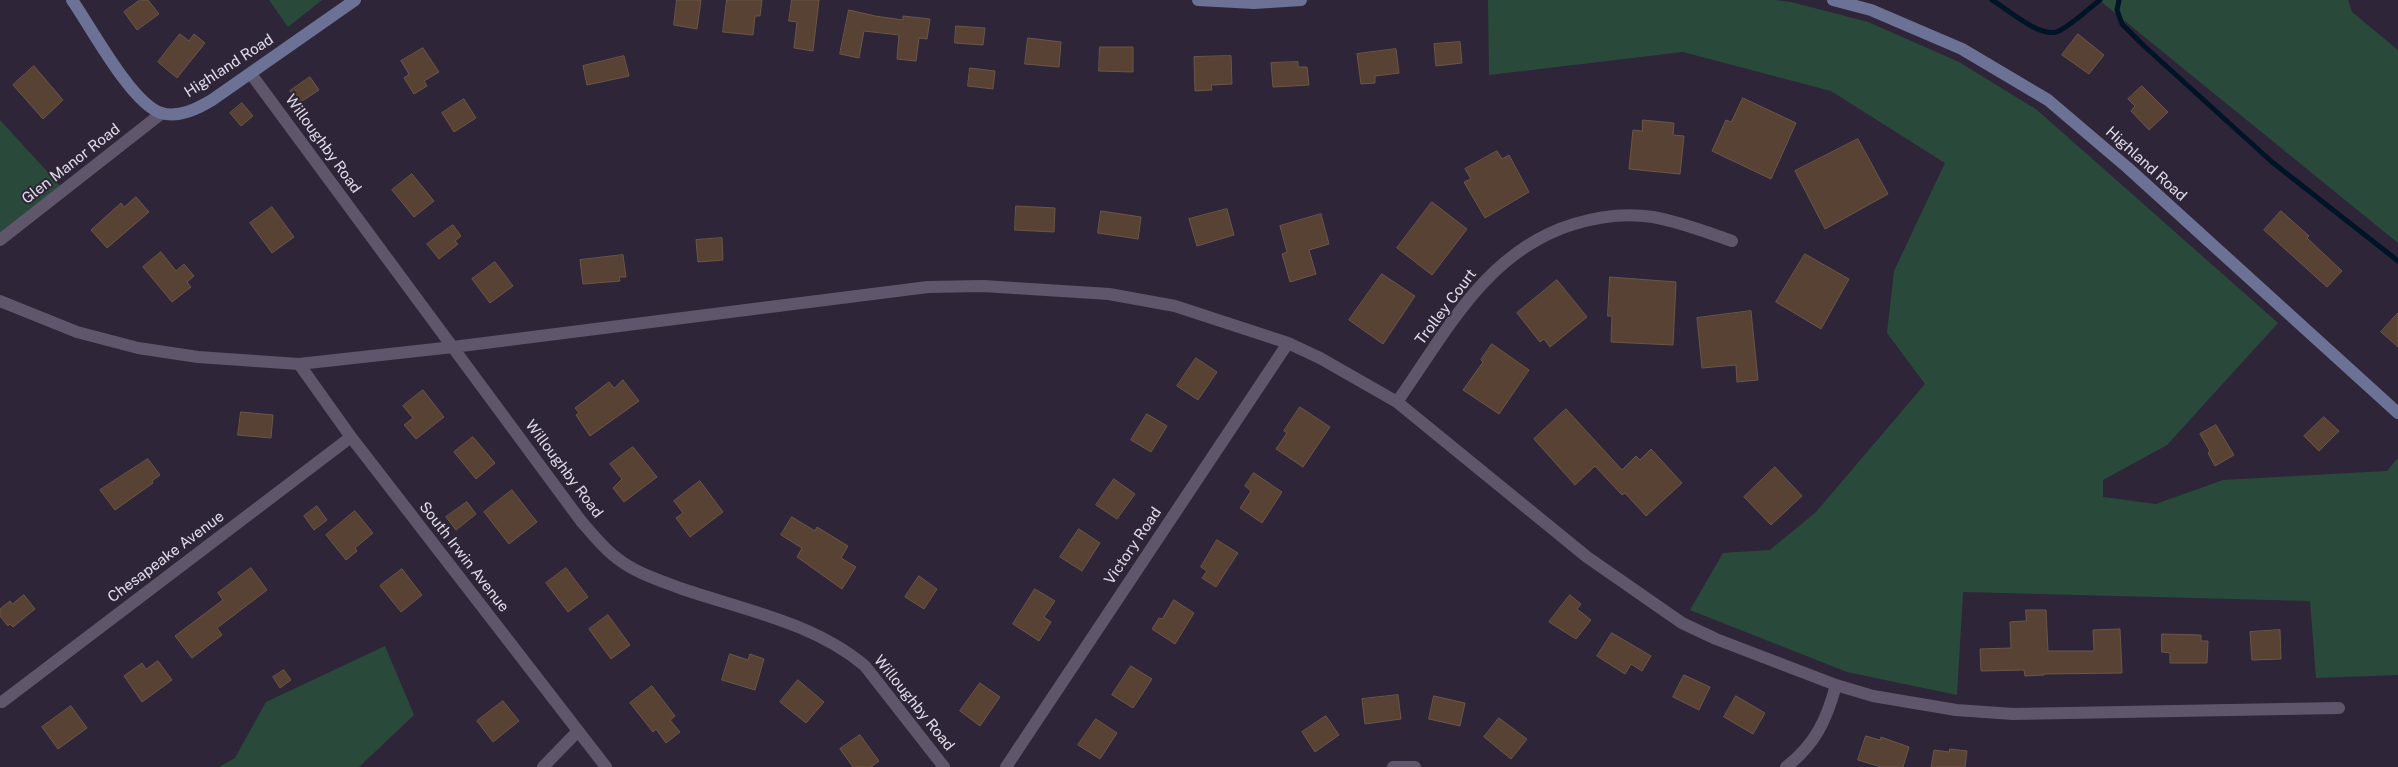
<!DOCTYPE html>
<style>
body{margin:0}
canvas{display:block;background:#2e2538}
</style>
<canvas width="2398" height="767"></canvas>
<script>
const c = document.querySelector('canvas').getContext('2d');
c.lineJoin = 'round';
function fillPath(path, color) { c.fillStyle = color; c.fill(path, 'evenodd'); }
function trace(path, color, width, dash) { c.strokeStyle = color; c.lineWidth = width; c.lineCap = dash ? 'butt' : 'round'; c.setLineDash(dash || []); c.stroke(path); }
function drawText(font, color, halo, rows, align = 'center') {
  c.font = font + ' "Public Sans",sans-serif'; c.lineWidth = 4; c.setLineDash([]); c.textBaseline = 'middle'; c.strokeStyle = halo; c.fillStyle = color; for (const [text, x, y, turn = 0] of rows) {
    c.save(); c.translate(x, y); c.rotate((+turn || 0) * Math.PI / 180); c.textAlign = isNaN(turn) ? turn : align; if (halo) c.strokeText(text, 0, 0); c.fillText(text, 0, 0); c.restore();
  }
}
const green = new Path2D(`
 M269,0h53l-34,27z
 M1488,0h286l17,2 77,20 91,40 78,48 241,213 -111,122 -64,35v17l53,7 67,-24 164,-9 11,-13v217l-82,3 -6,-77 -347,-9 -6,103 -110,-23 -157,-62 33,-57 47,-3 46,-38 109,-128 -38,-51 7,-62 51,-108 -114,-72 -148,-39 -194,23z
 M2099,0h249l4,12 46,38v193z
 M0,120l64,70 -64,50z
 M385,646l29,69 -55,52h-140l16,-9 31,-56z`);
const stream = new Path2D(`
 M1992,0c16,9 49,40 67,31 15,-8 28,-21 41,-31
 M2119,0l-2,10 5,14 21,21 129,117 126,99`);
const building = new Path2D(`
 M140,0h8l11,14 -22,16 -13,-18z
 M677,0h24l-4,29 -23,-4z
 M727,0h35l-2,16h-5l-2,19 -30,-3z
 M792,0h27l-6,51 -19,-3 3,-26 -8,-1z
 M849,10l26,6 28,4v-4l27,3 -3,20 -8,-1 -3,23 -19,-2 2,-24 -35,-4 -5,27 -19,-4z
 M956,26l29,2 -2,17 -28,-2z
 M180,34l9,7 5,-7 11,9 -28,35 -19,-16z
 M2078,34l26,21 -15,19 -27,-19z
 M1028,38l33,4 -2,25 -34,-3z
 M1460,42l2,21 -26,3 -2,-22z
 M1100,47h33v25l-34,-1z
 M423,48l16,24 -15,9 3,5 -13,8 -10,-16 5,-4 -8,-13z
 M1396,49l3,24 -24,3v7l-14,1 -4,-30z
 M624,56l5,20 -42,9 -4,-19z
 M1231,56l1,28 -21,1 1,5 -17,1 -1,-34z
 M1298,62v5h9l2,18 -36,2 -2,-24z
 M34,66l29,34 -20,19 -30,-34z
 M970,68l25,3 -2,18 -25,-3z
 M310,77l9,13 -20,13 -9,-12z
 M2142,86l26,26 -19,18 -18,-19 4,-5 -7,-7z
 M1743,98l53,25 -25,56 -59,-28 14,-31 5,2z
 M464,99l12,19 -22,14 -12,-19z
 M242,103l11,13 -12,10 -11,-13z
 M1643,120l31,3 -1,12 11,1 -4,38 -51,-5 4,-39 9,1z
 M1858,139l30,55 -63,35 -30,-58z
 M1497,151l5,8 7,-4 20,37 -44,26 -21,-36 7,-3 -6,-10z
 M412,174l22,27 -20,16 -22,-27z
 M136,197l13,15 -42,36 -16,-18 30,-27 3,4z
 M1432,202l35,27 -35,46 -35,-27z
 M1016,206l39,2 -1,24 -39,-2z
 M272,207l22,30 -22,16 -22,-30z
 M1227,209l7,26 -37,11 -8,-27z
 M1101,211l40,6 -3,22 -40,-6z
 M2281,211l28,25 -2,2 35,33 -15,16 -63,-57z
 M1321,214l8,30 -20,6 7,24 -26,8 -8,-28 5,-2 -7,-26z
 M453,225l8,11 -6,5 3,3 -19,15 -12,-15z
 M722,238l1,22 -25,2 -2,-22z
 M161,252l15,19 8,-7 10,12 -7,6 4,5 -19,15 -29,-35z
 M1805,254l44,25 -28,50 -45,-27z
 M623,255l3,22h-7l1,4 -37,3 -3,-24z
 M495,262l18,24 -23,17 -18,-24z
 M1382,274l33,22 -32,48 -34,-24z
 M1610,277l66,5 -3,63 -62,-3 1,-26h-4z
 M1557,280l30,37 -37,30 -6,-8 -4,3 -23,-29z
 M1751,311l7,69 -21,2 -1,-17 -34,3 -5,-50z
 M2398,313v34l-17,-15z
 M1492,344l37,26 -30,44 -36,-24 20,-28 -2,-2z
 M1196,358l21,14 -19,28 -21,-14z
 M623,380l16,21 -49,35 -14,-21 3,-2 -4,-5 34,-26 5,6z
 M423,390l21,27 -28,22 -12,-14 9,-7 -10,-12z
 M1300,407l30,20 -27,40 -27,-18 11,-16 -3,-2z
 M1566,409l56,61 14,-14 4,4 11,-11 31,34 -36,33 -21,-23 -3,2 -27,-29 -20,19 -41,-46z
 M241,412l32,3 -2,23 -33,-3z
 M1147,414l20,12 -16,26 -20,-12z
 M2324,417l15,14 -20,20 -15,-15z
 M2216,425l18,30 -19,11 -7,-13 2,-2 -10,-17z
 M473,437l22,26 -19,16 -22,-27z
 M633,447l24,30 -33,25 -11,-14 9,-9 -12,-15z
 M148,459l12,16 -8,6 1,2 -38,27 -15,-20z
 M1775,467l27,29 -31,29 -27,-28z
 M1254,473l28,19 -20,31 -22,-15 11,-17 -6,-5z
 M1114,479l21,15 -18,25 -21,-14z
 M700,481l23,31 -33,25 -14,-19 7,-5 -9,-12z
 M512,490l25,32 -28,22 -25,-32z
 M467,502l9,12 -20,16 -10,-13z
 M317,506l10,14 -13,10 -10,-14z
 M355,511l18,22 -18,15 2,3 -11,9 -20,-25z
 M792,517l23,14 2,-4 31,19 -7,12 15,9 -14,22 -45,-32 5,-9 -21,-13z
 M1079,529l21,14 -18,28 -22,-14z
 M1217,540l21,13 -22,34 -14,-9 5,-7 -6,-4z
 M251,568l16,22 -50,38 5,7 -30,23 -17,-22 48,-36 -5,-7z
 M566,568l22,29 -20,15 -22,-29z
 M402,569l20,26 -21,17 -21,-26z
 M919,576l18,13 -13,20 -19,-12z
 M1035,589l20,12 -11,16 7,5 -12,19 -26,-17z
 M24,595l11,14 -22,18 -3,-3 -2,2 -8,-10v-7l10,-8 2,3z
 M1570,595l11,9 -4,5 14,11 -15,19 -27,-17z
 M1174,600l20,13 -19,31 -23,-15 7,-11 3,1z
 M2026,610h20l2,41h46l-1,-21 27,-1 2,44 -78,1v1l-19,1 -1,-6 -43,1 -1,-22 31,-1 -1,-26 16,-1z
 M608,615l22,30 -19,14 -22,-30z
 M2280,630l1,29 -29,1 -2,-28z
 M1612,633l39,23 -9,15 -11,-7 -6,10 -28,-18z
 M2162,634l39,1v6h7l-1,22h-37v-10l-8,-1z
 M730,654l18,6 2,-6 14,5 -9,31 -33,-10z
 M158,661l14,19 -30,22 -18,-26 18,-13 4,6z
 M1131,666l21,13 -19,29 -21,-13z
 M284,670l7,10 -11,8 -7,-11z
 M1684,675l26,12 -11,23 -26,-13z
 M798,680l26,22 -18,21 -26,-21z
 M980,683l20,14 -20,29 -20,-15z
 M652,686l23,30 -5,4 10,12 -14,11 -10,-14 -3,3 -23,-29z
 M1398,695l3,24 -36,5 -3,-25z
 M1434,696l31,7 -5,23 -31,-7z
 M1736,696l29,17 -12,21 -29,-17z
 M503,701l16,20 -26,21 -16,-21z
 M71,706l16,22 -29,21 -16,-22z
 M1326,716l13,19 -24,17 -13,-20z
 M1499,718l28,21 -16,20 -27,-22z
 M1096,719l21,14 -17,26 -22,-14z
 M860,735l19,26 -8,6h-18l-13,-18z
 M1866,736l14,4 1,-3 28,10 -6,20h-22l-23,-7z
 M1950,749l17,2 -2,16h-34l3,-17 15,2z`);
const street = new Path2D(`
 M251,74l330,447c12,14 23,28 37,38 18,14 41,21 62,29 63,22 133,34 185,78l79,101
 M0,240l162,-127
 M0,301l77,31 61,16 60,9 101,7 154,-17 475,-60 55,-1 126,8 66,12 113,37 32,15 77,44 190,155 95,66 34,16 120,46 37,11 83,14 57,4 326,-6
 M299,364l52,73 255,330
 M1397,402c50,-71 89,-151 177,-178 26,-8 53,-11 79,-7 28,5 53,15 79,24
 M2,702l349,-265
 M543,767l35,-36
 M1006,767l282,-424
 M1393,767h22
 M1786,767c29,-22 41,-48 50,-82`);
const secondary = new Path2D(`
 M72,0c19,27 59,103 89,113 18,5 36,-4 51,-13l143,-100
 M1198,0l56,3 47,-3
 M1833,0l38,10 91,39 86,51 80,68 270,245`);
const streetNames = [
 ["Highland Road",229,66,-33],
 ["Willoughby Road",323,144,54],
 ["Glen Manor Road",71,164,-38],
 ["Highland Road",2146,164,42],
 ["Trolley Court",1446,307,-53],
 ["Willoughby Road",564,469,53],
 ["Victory Road",1133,546,-56],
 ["Chesapeake Avenue",166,557,-37],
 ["South Irwin Avenue",464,557,52],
 ["Willoughby Road",914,703,51]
];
fillPath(green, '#294a3b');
trace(stream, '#001427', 5);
fillPath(building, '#574234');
trace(building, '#6b5647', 1);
trace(street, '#60566c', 12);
trace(secondary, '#6c7196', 12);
drawText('15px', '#e1dce9', '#2e2538', streetNames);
</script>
